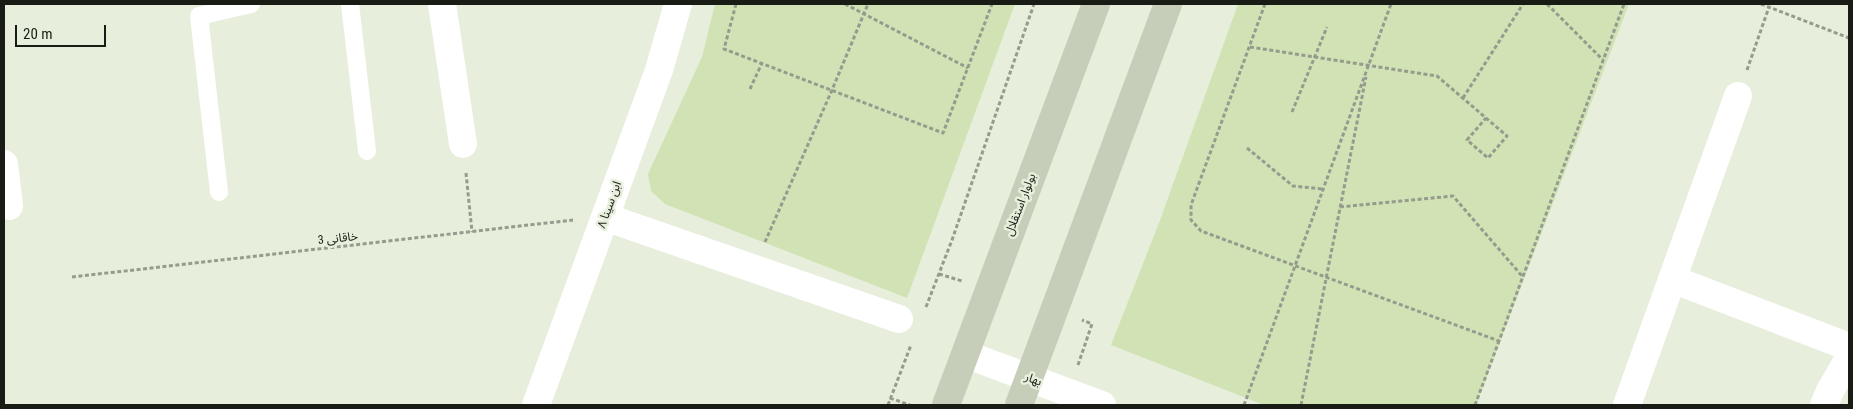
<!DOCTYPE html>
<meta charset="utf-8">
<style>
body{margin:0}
#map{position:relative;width:1853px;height:409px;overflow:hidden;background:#e7eedc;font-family:"Roboto Condensed",sans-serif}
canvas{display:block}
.frame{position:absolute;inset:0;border:5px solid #191c15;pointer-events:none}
.scale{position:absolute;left:15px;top:25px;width:91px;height:22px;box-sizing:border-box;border:2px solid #191c15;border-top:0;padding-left:6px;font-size:15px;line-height:18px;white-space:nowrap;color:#191c15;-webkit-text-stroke:4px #e7eedc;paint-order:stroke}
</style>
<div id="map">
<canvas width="1853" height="409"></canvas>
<div class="frame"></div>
<div class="scale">20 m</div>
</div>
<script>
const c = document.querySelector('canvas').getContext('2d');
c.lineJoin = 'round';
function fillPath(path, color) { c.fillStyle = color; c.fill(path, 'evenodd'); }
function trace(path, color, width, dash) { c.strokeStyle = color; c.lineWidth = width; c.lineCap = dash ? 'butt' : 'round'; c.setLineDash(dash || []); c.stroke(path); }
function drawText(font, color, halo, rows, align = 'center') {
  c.font = font + ' "Roboto Condensed","Noto Sans Arabic",sans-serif'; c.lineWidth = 5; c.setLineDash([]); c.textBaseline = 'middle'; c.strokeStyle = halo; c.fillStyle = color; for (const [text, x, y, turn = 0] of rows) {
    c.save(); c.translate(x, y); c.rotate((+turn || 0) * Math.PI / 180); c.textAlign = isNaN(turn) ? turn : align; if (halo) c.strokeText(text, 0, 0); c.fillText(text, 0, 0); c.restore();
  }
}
const green = new Path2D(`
 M715,4h300l-108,294 -242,-94 -14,-13 -3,-17 54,-117z
 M1238,4h391l-153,401h-212l-153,-60 48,-122z`);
const path = new Path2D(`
 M736,4l-12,45 219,84 49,-129
 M845,4l123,64
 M1265,4l-74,201v15l10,11 298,110 125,-337
 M1547,4l56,56
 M1761,4l88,34
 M1250,47l187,29 70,60 -19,22 -21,-18 19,-22
 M1747,70l22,-63
 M750,89l12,-26
 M1463,98l60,-94
 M1292,112l35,-85
 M1247,148l46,38 30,3
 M466,173l6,59
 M1340,207l113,-11 69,80
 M765,242l67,-152 36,-86
 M939,274l23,7
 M72,277l501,-57
 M926,307l26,-67 82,-236
 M1078,365l14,-41 -10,-4
 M890,398l20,7
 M888,405l23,-60
 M1244,405l147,-401
 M1301,405l65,-328
 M1475,405l24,-64`);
const service = new Path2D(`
 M350,4l17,147
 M219,192l-20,-176 52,-12`);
const minor = new Path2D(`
 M442,4l21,140
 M4,164l5,42
 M605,217l294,102
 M1672,279l177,68
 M536,405l123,-335 19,-66
 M1627,405l111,-309
 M1824,405l6,-14 19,-33`);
const tertiary = new Path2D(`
 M965,354l137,51`);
const secondary = new Path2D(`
 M946,405l150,-401
 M1019,405l149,-401`);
const streetNames = [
 ["ابن سینا ۸",610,205,-70],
 ["بولوار استقلال",1021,205,-69],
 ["خاقانی 3",338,239,-6],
 ["بهار",1033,380,21]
];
fillPath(green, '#d1e3b5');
trace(path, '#959b8d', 3, [4, 2.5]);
trace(service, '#fff', 18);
trace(minor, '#fff', 28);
trace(tertiary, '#fff', 28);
trace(secondary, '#c6ceb9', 28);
drawText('12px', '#191c15', '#e7eedc', streetNames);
</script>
